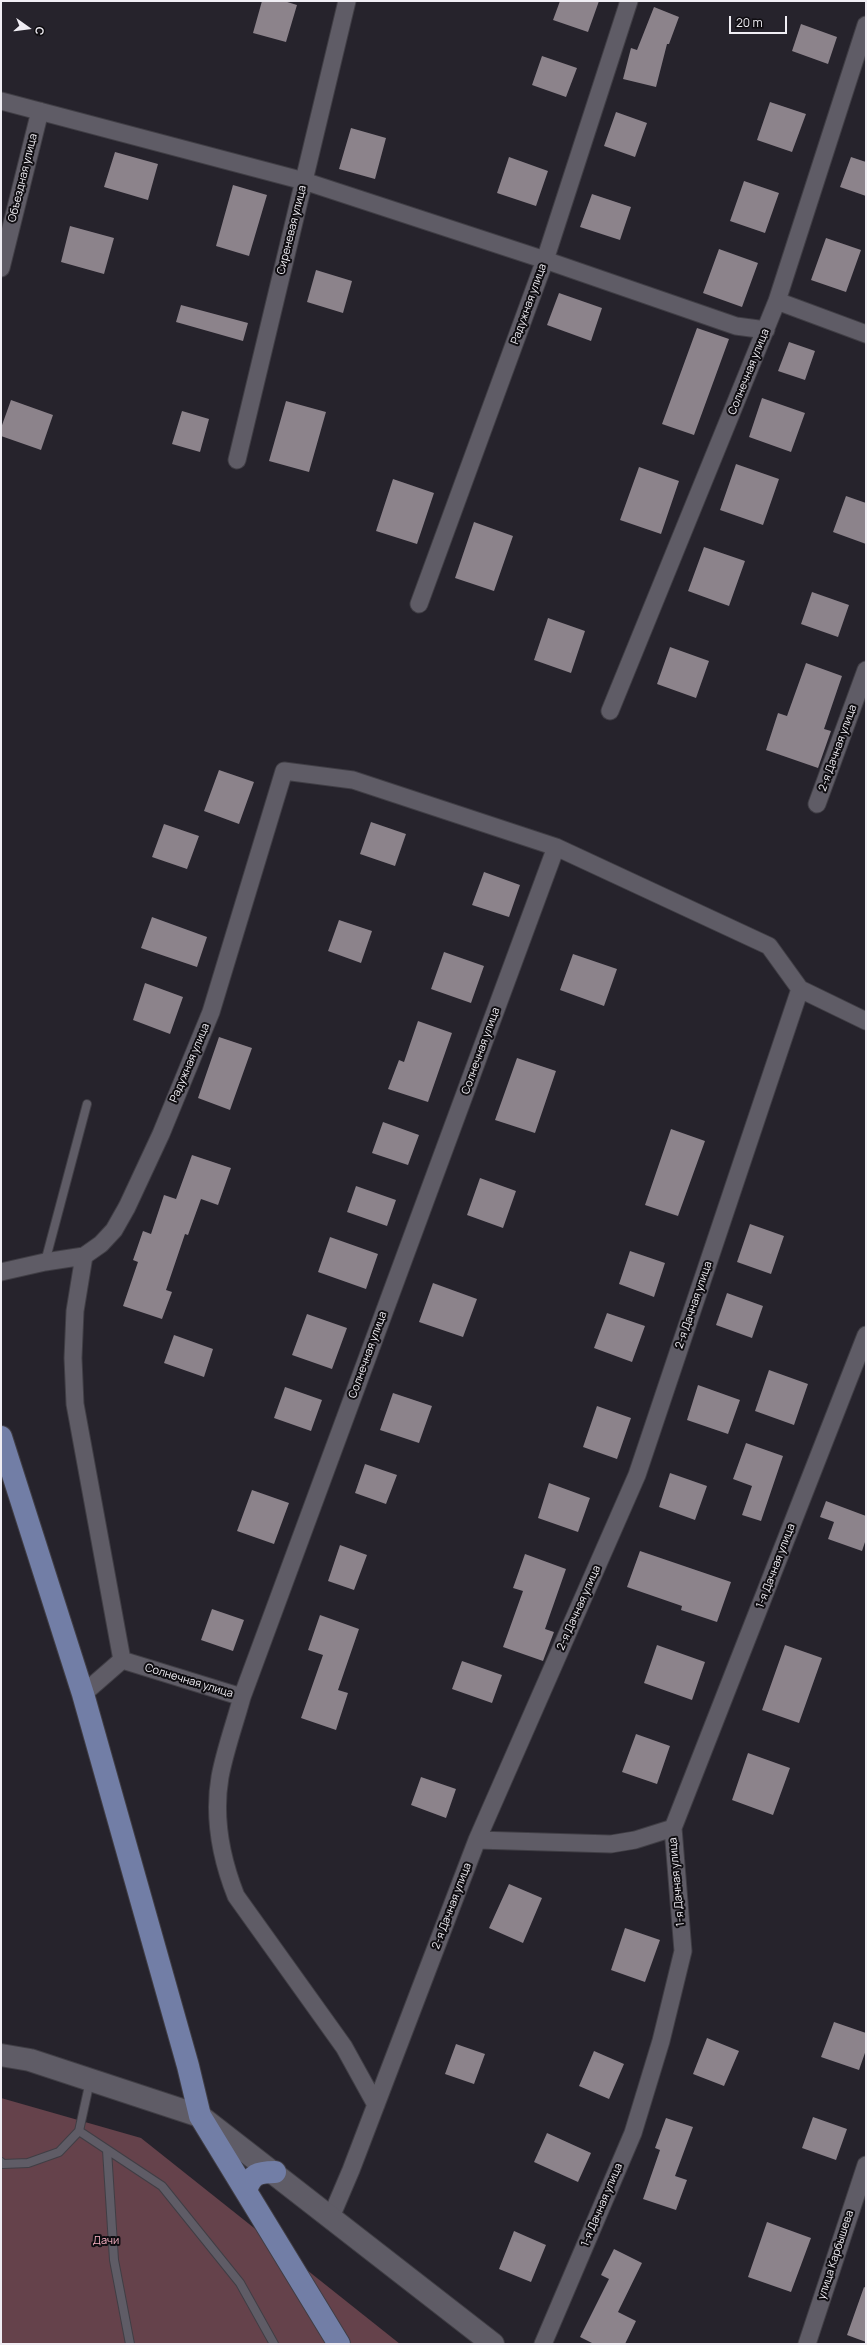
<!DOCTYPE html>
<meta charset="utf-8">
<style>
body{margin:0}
#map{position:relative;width:867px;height:2345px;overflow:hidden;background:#26232c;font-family:Manrope,sans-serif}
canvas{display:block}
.frame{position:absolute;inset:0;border:2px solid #f0eef4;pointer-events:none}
.north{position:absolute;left:8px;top:8px;width:40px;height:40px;-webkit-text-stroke:3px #0f0d11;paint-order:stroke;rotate:104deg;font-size:11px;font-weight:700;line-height:16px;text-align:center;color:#f0eef4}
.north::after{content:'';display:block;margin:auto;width:14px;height:18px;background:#f0eef4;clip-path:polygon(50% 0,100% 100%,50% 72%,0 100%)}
.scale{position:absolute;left:729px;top:16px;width:58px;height:18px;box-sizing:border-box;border:2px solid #f0eef4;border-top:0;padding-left:5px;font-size:12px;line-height:14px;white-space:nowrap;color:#f0eef4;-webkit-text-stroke:3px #0f0d11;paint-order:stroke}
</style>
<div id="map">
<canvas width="867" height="2345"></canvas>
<div class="frame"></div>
<div class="north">С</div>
<div class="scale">20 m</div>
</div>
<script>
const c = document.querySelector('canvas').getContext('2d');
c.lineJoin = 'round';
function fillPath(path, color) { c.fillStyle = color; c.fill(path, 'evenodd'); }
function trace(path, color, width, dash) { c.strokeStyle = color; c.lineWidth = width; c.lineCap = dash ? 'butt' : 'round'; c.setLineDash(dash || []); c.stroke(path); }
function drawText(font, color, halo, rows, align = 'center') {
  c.font = font + ' Manrope,sans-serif'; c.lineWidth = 4; c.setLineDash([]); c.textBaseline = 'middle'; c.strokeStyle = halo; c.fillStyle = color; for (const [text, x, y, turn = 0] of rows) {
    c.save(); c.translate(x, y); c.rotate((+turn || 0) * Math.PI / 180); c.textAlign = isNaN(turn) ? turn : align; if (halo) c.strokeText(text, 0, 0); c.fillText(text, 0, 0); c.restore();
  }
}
const green = new Path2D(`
 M1,2098l140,40 259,206h-399z`);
const building = new Path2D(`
 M262,1h22l13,4 -11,37 -33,-9z
 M560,1h39l-11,31 -35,-12z
 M654,7l25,10 -10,27h-2l-11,43 -33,-8 8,-31 6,2z
 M801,24l36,13 -9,27 -36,-13z
 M542,56l35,12 -11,29 -34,-12z
 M770,102l36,12 -14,38 -35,-12z
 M616,112l31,11 -12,34 -31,-11z
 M351,128l35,10 -11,41 -36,-10z
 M115,152l43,12 -10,36 -44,-13z
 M509,157l39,14 -12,35 -39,-13z
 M851,157l15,5v34l-26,-9z
 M744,181l35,12 -14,40 -35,-12z
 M233,185l34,10 -18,61 -33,-10z
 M592,194l39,13 -11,33 -40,-13z
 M70,226l44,12 -10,36 -43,-12z
 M826,238l35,12 -15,42 -35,-12z
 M719,249l39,14 -16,44 -39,-14z
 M316,270l36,11 -9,32 -36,-11z
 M559,293l43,15 -11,33 -44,-16z
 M181,305l67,18 -5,18 -67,-19z
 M697,328l32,11 -35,96 -32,-11z
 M789,342l26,9 -10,29 -27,-9z
 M762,398l43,15 -14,39 -42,-15z
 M11,400l42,15 -12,35 -40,-14v-8z
 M286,401l40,11 -17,60 -40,-11z
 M182,411l27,8 -9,33 -28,-8z
 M736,464l43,15 -16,46 -43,-15z
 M639,467l40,14 -18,53 -41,-14z
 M393,479l41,14 -17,51 -41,-13z
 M846,496l20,7v41l-33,-12z
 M474,522l39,14 -19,55 -39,-13z
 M704,547l41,14 -16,45 -41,-15z
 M812,592l37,13 -11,32 -37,-13z
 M548,618l37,13 -14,42 -37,-13z
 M670,647l39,14 -13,37 -39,-14z
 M806,663l36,13 -18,53 7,2 -13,37 -52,-18 12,-37 9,3z
 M219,770l35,12 -15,42 -35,-13z
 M371,822l35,12 -11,32 -35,-12z
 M164,824l35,12 -12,33 -35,-12z
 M484,872l36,13 -11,32 -37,-12z
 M152,917l55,20 -10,30 -56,-19z
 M339,920l33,11 -11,32 -33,-12z
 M444,952l40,14 -13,37 -40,-14z
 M573,954l44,15 -13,37 -44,-16z
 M145,983l38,14 -13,37 -37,-14z
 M418,1021l34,12 -24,69 -40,-13 11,-29 5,2z
 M219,1037l33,11 -22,62 -32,-12z
 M517,1058l39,13 -21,62 -40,-13z
 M383,1122l36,13 -11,30 -36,-12z
 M671,1129l34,12 -27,75 -33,-11z
 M192,1155l39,13 -13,37 -17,-6 -13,36 -3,-1 -19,56 6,2 -10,27 -39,-13 15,-44 -5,-2 10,-29 8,3 13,-39 12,4z
 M480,1178l36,13 -13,37 -36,-13z
 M356,1186l40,14 -9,26 -40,-14z
 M750,1224l34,12 -13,38 -34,-12z
 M330,1237l48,17 -12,35 -48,-17z
 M630,1251l35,12 -11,34 -35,-13z
 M433,1283l44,16 -14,38 -44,-15z
 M727,1293l36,13 -11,32 -36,-13z
 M607,1313l38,13 -13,36 -38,-14z
 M307,1314l40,14 -15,41 -40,-14z
 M174,1335l39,14 -9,28 -40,-14z
 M769,1370l39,14 -14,41 -39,-14z
 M698,1385l42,15 -12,34 -41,-14z
 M285,1387l37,13 -11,31 -37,-13z
 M393,1393l39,13 -13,37 -39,-13z
 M597,1406l34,12 -14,41 -34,-12z
 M746,1443l37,13 -22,65 -19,-6 10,-29 -19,-7z
 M365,1464l32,11 -11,29 -31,-11z
 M670,1473l37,13 -12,34 -36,-13z
 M549,1483l41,15 -12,34 -40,-14z
 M252,1490l37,13 -15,41 -37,-13z
 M826,1501l40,15v23l-4,12 -34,-12 6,-17 -14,-5z
 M340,1545l27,10 -13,35 -26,-9z
 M640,1551l91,31 -14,40 -36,-12 1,-4 -55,-19z
 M525,1554l41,15 -21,60 9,3 -11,29 -40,-14 20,-56 -10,-3z
 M212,1609l32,11 -11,31 -32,-11z
 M320,1615l39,14 -21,61 10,3 -12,37 -35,-12 22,-63 -15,-5z
 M657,1645l48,17 -13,38 -48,-17z
 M785,1645l37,13 -23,65 -37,-13z
 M462,1661l40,14 -10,28 -40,-14z
 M636,1734l34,12 -13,38 -35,-12z
 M748,1753l42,15 -17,47 -41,-15z
 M421,1777l35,12 -10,29 -35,-13z
 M509,1884l33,14 -19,45 -34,-15z
 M625,1928l35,12 -15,42 -34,-12z
 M834,2022l32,11v17l-7,20 -38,-13z
 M707,2038l32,13 -15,35 -31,-12z
 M456,2044l29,10 -11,30 -29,-10z
 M594,2051l30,13 -15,35 -30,-13z
 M813,2117l34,12 -11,31 -34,-12z
 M666,2118l27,9 -18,49 12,4 -11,30 -33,-11 17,-49 -5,-2z
 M547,2133l44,20 -13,29 -44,-20z
 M767,2222l44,16 -20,54 -43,-15z
 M514,2231l32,14 -15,37 -32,-13z
 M614,2249l28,14 -24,49 18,9 -11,23h-31l-14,-7 29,-58 -8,-4z
 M864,2287l2,1v54l-19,-7z`);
const lane = new Path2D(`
 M45,1262l42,-158
 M90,2081l-11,50 83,55 78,97 34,61
 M107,2150l7,110 16,84
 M1,2162l2,2 25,-1 31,-11 20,-21`);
const street = new Path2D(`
 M1,101l303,80 241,79 191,66 30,4
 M1,268l39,-157
 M777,301l89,33
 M237,460l110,-459
 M419,604l126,-344 84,-259
 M610,711l167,-410 89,-276
 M817,804l49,-134
 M84,1256l-9,55 -2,47 2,46 47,256
 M1,1272l44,-10 39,-6 17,-12 13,-14 13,-23 34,-73 50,-122 73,-241 69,9 203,67 213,99 31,43 66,32
 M83,1694l39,-34 120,37 314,-850
 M242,1697c-7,26 -17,53 -22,80 -7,41 1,81 16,119l108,151 32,58
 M477,1840l134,4 24,-4 38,-12
 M331,2217l20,-47 126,-330 160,-365 163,-486
 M543,2344l90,-211 28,-92 22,-90 -10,-123 193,-493
 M807,2344l59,-179`);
const secondary = new Path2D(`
 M1,2055l29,5 170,56 293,228`);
const primary = new Path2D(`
 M1,1437l82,257 105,372 12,50 139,228
 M246,2191c5,-17 12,-19 29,-19`);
const streetNames = [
 ["Объездная улица",23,178,-76],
 ["Сиреневая улица",292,230,-76],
 ["Радужная улица",529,304,-70],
 ["Солнечная улица",749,372,-68],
 ["2-я Дачная улица",838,748,-70],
 ["Солнечная улица",481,1051,-70],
 ["Радужная улица",190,1063,-67],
 ["2-я Дачная улица",694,1305,-71],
 ["Солнечная улица",368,1355,-70],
 ["1-я Дачная улица",776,1566,-69],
 ["2-я Дачная улица",579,1608,-66],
 ["Солнечная улица",189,1681,17],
 ["1-я Дачная улица",677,1882,-95],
 ["2-я Дачная улица",452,1906,-69],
 ["1-я Дачная улица",602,2205,-67],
 ["улица Карбышева",836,2255,-72]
];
const parkNames = [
 ["Дачи",106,2241]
];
fillPath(green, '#65424b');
fillPath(building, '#8c838b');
trace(lane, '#403e45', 10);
trace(street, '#403e45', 19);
trace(secondary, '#403e45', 24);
trace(primary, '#403e45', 24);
trace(lane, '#5f5c66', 8);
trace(street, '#5f5c66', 17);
trace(secondary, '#5f5c66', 22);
trace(primary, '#727ea6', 22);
drawText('11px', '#f0eef4', '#0f0d11', streetNames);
drawText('11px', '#f6b1c2', '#0f0d11', parkNames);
</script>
